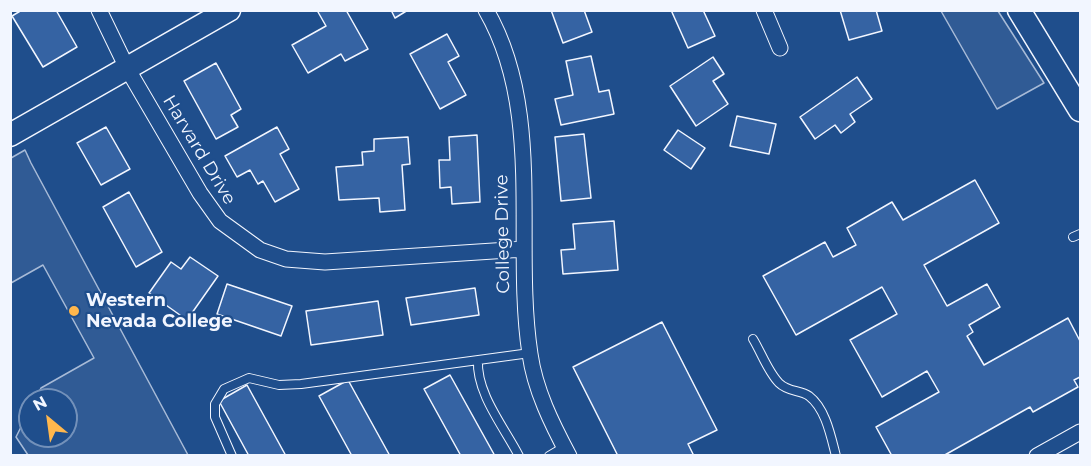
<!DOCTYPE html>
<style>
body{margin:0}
#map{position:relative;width:1091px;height:466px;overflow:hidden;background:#1f4e8c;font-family:Montserrat,sans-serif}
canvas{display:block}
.frame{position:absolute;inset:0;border:12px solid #f2f6ff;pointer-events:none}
.north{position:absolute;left:18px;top:388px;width:60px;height:60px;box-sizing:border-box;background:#1f4e8c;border:2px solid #7391ba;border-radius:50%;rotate:331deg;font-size:16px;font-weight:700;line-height:24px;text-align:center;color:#f2f6ff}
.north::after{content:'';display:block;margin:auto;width:21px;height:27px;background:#ffb74d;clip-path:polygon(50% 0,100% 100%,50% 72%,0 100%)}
</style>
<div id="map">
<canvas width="1091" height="466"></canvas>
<div class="frame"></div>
<div class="north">N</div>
</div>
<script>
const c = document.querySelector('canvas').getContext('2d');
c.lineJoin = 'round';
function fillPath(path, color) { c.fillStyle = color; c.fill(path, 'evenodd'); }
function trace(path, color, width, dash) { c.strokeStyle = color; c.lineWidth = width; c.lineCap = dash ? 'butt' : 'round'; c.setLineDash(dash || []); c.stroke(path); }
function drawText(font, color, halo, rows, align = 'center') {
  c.font = font + ' Montserrat,sans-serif'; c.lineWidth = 4.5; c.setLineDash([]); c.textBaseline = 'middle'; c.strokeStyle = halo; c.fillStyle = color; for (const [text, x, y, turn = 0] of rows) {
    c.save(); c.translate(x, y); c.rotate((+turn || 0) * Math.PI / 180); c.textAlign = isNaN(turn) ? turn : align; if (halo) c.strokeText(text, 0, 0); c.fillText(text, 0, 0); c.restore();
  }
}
const built = new Path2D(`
 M941,11h57l46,72 -47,26z
 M25,150l6,13 157,292h-160l-12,-18 14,-28v27h36v-36h-31l6,-12 53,-30 -51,-93 -32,18v-125z`);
const building = new Path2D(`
 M22,10h34l21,37 -34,20 -31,-51z
 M321,10h25l22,39 -23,12 -4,-7 -33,19 -16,-28 34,-19 -8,-14z
 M391,10h17l-13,8z
 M551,10h33l8,22 -29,11z
 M671,10h32l12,26 -27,12z
 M840,10h36l6,21 -33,9z
 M447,34l12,22 -11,6 18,33 -26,14 -30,-55z
 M591,56l8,36 10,-2 5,24 -53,11 -6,-26 18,-4 -7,-34z
 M713,57l11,17 -11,7 15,23 -32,22 -26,-40z
 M216,63l25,46 -10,6 7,12 -22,12 -32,-58z
 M857,77l15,22 -22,15 5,8 -14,11 -6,-8 -20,14 -15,-22z
 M737,116l39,8 -7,30 -39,-8z
 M106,127l24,42 -29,16 -24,-42z
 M277,127l12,22 -9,5 19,35 -24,13 -12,-21 -5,3 -8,-14 -13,7 -12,-21z
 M678,130l27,18 -14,21 -27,-19z
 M584,134l7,64 -30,3 -6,-64z
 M477,135l3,67 -28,2 -1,-17 -11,1 -1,-28h11l-1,-23z
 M408,137l2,27 -8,1 3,45 -25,2 -1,-14 -40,2 -3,-33 27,-2 -1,-13 12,-1v-12z
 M975,180l24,43 -75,42 23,41 40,-22 13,23 -31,18 4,7 -6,4 17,29 84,-47 12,23v36l-6,3 4,7 -45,25 -3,-5 -87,49h-51l-16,-29 63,-35 -12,-21 -45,26 -32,-57 47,-26 -15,-27 -86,48 -33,-59 62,-34 8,15 23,-12 -9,-17 45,-26 11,18z
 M129,192l33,60 -26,15 -33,-60z
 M614,221l4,49 -55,4 -2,-24 14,-1 -2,-25z
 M190,257l28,19 -31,44 -38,-27 22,-31 10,7z
 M227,284l65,22 -11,30 -64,-22z
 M475,288l4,27 -68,10 -5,-27z
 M378,301l5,34 -72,10 -5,-34z
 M662,322l55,108 -29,14 6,12h-76l-45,-89z
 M450,375l45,81h-34l-37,-67z
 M348,380l42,76h-38l-33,-60z
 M247,385l39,71h-37l-30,-55z`);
const lane = new Path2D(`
 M1073,237l7,-3
 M753,339c8,13 15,33 26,44 9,9 21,7 30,13 17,13 22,41 27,60
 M478,360c-2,33 26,67 41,96
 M232,456l-17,-39v-13l9,-15 25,-11 30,7 22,-1 229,-31
 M549,456l15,-9`);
const street = new Path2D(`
 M99,10l28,58 73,125 20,28 40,29 26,9 39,3 199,-13
 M486,10c59,102 27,232 44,344 5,36 22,70 39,102
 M764,10l16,38
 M1037,456l43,-24`);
const secondary = new Path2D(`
 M1019,10l61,100
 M10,135l219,-125`);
const markers = [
 [74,311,6,"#ffb74d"]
];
const streetNames = [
 ["Harvard Drive",199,150,59],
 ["College Drive",503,234,-91]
];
const poiNames = [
 ["Western",86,301],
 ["Nevada College",86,322]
];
fillPath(built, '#305b95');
trace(built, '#a8bbd7', 1.5);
fillPath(building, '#3563a3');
trace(building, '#f2f6ff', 1.5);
trace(lane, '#f2f6ff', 10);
trace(street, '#f2f6ff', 17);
trace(secondary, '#f2f6ff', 25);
trace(lane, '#1f4e8c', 8);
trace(street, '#1f4e8c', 15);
trace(secondary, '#1f4e8c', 22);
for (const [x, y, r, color] of markers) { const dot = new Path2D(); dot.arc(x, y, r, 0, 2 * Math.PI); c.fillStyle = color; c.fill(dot); trace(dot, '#1f4e8c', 2); }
drawText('18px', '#f2f6ff', '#1f4e8c', streetNames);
drawText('bold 18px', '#f2f6ff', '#1f4e8c', poiNames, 'left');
</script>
